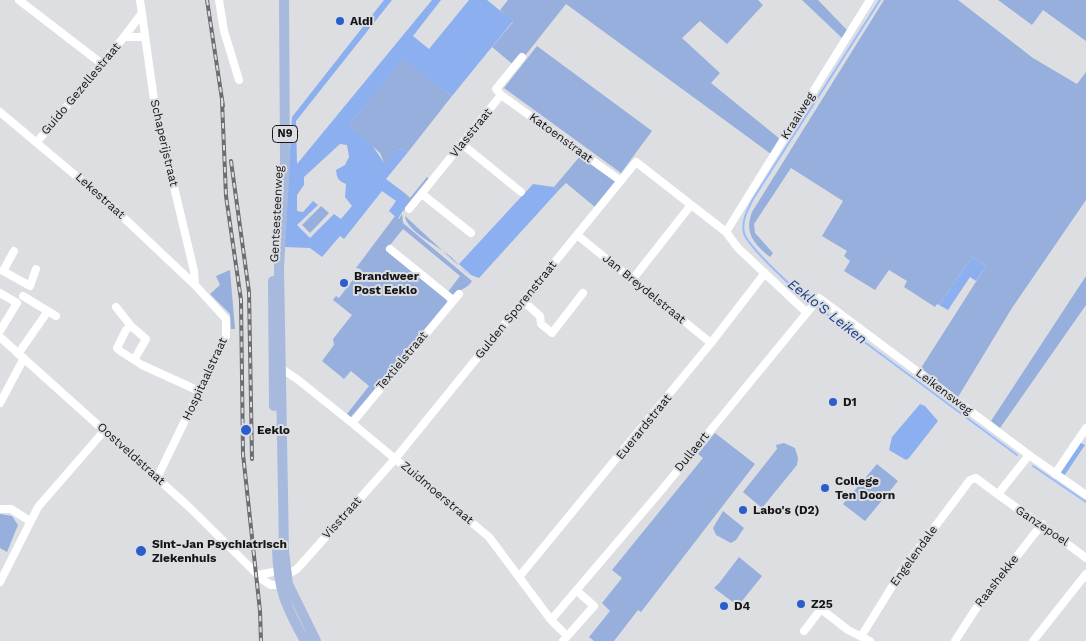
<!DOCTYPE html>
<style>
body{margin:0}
canvas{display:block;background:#dcdee2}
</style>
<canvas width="1086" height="641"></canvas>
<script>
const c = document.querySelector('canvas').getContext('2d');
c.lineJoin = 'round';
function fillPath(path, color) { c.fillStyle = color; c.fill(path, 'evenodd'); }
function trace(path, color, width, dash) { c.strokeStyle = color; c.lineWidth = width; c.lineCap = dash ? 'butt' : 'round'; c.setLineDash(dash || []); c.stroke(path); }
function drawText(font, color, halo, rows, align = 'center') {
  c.font = font + ' "Work Sans",sans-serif'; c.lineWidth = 4; c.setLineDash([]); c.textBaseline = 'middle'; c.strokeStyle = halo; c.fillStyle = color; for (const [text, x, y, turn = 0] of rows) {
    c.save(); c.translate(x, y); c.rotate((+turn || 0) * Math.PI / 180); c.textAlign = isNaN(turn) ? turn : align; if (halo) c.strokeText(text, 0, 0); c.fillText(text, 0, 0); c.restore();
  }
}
const green = new Path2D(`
 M508,0h250l5,5 -36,39 -27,-23 -18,17 38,35 -9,10 69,56 -9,15 -205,-150 -50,63 -24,-20 21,-25 -13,-12z
 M802,0h16l29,30 -5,8z
 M884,0h74l75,58 44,26 9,-12v128l-74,108 -54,89 -37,-29 65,-102 -14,-9 -33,48 -2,-1 -2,3 -31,-20 3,-6 -18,-11 -14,20 -31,-19 6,-10 -6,-5 3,-5 -25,-15 21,-35 -52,-33 -37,56 1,9 18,20 -3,4c-16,-13 -26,-24 -18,-45z
 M998,0h88v41l-43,-31 -11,15z
 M537,46l115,85 -31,42 -117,-85z
 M403,58l49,38 -44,56 -10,-3 -13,16 -5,-12 -31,-28z
 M581,155l35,26 -21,26 -29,-24 -8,8 -4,-4z
 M427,177l3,3 -27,32 3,-18 4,4z
 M321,206l8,7 -19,20 -8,-8z
 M402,214l1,9 69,58c-4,7 -13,9 -19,14l-6,-2 13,-17 -57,-47 -17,21 60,49 2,5 -97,113 -4,-3 22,-28 -18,-15 -7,8 -22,-18 12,-16 -1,-6 19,-24 -19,-15 3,-4 3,2 22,-29 -5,-1 39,-52 4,3z
 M405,216l65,60c-8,-6 -12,-12 -19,-19 -11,-10 -45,-26 -46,-41z
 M230,270l5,59h-4l-1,-15 -20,-20 10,-9 -4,-9z
 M1086,276v29l-86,123 -9,-7z
 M715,433l40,31 -114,148 -3,-2 -24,31h-20l-5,-4 21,-26 -8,-8 20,-25 -10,-8 91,-112 -5,-4z
 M784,443l11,5 3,10 -1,7 -35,43 -19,-16 34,-43 -1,-4z
 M877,464l21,17 -33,40 -22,-17z
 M723,511l21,17 -8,12 -5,3 -15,-8 -3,-7z
 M0,514l12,2 6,9 -11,27 -7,-4z
 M739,557l23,19 -24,30 -24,-18 6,-6z`);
const forest = new Path2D(`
 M384,0h8l-96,121 1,43 135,-164h9l-28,36 16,13 40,-49h18l26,21 -61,75 -49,-37 -54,66 22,19 14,20 13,-15 10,3 -22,27 20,15v11l-8,14 -9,-8 7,-10 -14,-10 -38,48 -4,-3 -18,21 -12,-9 -26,-1 8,-130zM340,144l7,1 2,12 -4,8 -9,5c1,8 2,11 10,14l-1,13 7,9 -11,13 -7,-5 -24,24 -13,-13 21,-20 -5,-4 -10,11 -6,-1v-16l7,-10v-8z
 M533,184l21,3 4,4 -79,87 -8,-3 -12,-11z
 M972,257l14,9 -10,15 -6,-4 -22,33 -9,-5z
 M920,404l5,2 13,15 -29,37 -3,2 -17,-10 3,-13z
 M1079,442l6,3 -21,31 -6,-4z`);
const stream = new Path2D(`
 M812,303c-13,-9 -65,-57 -68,-70 -3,-12 4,-24 9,-34l127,-199
 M816,306l201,149
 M1033,466l53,36`);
const minor = new Path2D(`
 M19,0l83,64
 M140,0l15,107 39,164 1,14
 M219,0l5,31 15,49
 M124,37h21
 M501,95l120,86
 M0,112l106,89 89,84 31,34v17l-69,142
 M37,142l87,-105 18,-24
 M462,144l59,48
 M422,194l49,39
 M409,209l92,-114 -5,-6 26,-32
 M726,232l144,-232
 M577,235l134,108
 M390,249l63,51
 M14,251l-11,20 27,15 6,-17
 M632,280l59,-75
 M0,293l17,10 -17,28
 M23,296l33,20
 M523,301l17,15 1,8 11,9 31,-40
 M116,307l15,19
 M0,337l188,169 75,74 8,5h8l8,-10 10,-6 98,-110 241,-297 90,70 12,16 68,64
 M18,354l30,-43
 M134,360l12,-21 -15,-13 -5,4 -9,18 3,3 22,14 57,26
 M279,367l18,12 55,44 137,114 62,83 15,15
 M0,403l24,-45
 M352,423l107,-129
 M1055,474l31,-46
 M998,494l31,-39
 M0,509h11l19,12
 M258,575l20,-4 5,2
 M519,577l192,-234 54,-70
 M0,582l38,-75 66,-76
 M551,620l109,-128 159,-194 210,157 57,40
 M804,631l17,-22 27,21 22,11
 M862,635l39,-63 69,-92 6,-2c36,28 74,52 110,80
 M563,641l31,-35 -17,-15
 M955,641l20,-31 67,-86
 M1033,641l53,-67`);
const major = new Path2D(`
 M284,0l1,162 -6,106 5,283 4,33 28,57
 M273,281l1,125
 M277,548c1,42 8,57 28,93`);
const rail = new Path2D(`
 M207,0l16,106
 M222,101l4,95 15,104 2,154 17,157 1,30
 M231,161l18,131 3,167`);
const markers = [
 [340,21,5,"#295ecc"],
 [344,283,5,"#295ecc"],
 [833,402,5,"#295ecc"],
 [246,430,6,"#295ecc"],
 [825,488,5,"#295ecc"],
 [743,510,5,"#295ecc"],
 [141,551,6,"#295ecc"],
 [801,604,5,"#295ecc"],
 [724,606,5,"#295ecc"]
];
const shields = [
 [285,134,25]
];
const shieldNames = [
 ["N9",285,134]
];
const poiNames = [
 ["Aldi",350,21],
 ["Brandweer",354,276],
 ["Post Eeklo",354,290],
 ["D1",843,402],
 ["Eeklo",257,430],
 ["College",835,481],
 ["Ten Doorn",835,495],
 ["Labo's (D2)",753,510],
 ["Sint-Jan Psychiatrisch",152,544],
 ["Ziekenhuis",152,558],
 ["Z25",811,604],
 ["D4",734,606]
];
const streetNames = [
 ["Guido Gezellestraat",81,89,-50],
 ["Kraaiweg",798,116,-58],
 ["Vlasstraat",471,133,-51],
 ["Katoenstraat",561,138,36],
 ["Schaperijstraat",164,143,77],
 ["Lekestraat",100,196,42],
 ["Gentsesteenweg",277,214,-87],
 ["Jan Breydelstraat",644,289,39],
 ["Gulden Sporenstraat",516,310,-51],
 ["Textielstraat",402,361,-50],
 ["Hospitaalstraat",205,379,-65],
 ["Leikensweg",944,392,37],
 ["Euerardstraat",644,427,-51],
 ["Dullaert",692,452,-51],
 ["Oostveldstraat",131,454,42],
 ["Zuidmoerstraat",437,493,40],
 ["Visstraat",342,518,-48],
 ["Ganzepoel",1042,526,34],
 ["Engelendale",914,556,-54],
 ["Raashekke",997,581,-52]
];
const waterNames = [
 ["Eeklo'S Leiken",827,312,38]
];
fillPath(green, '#97afdc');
fillPath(forest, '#8cafef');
trace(stream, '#99bcfd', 2);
trace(minor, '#fff', 8);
trace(major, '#a7badd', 10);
trace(rail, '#6c6d70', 4);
trace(rail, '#dcdee2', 2, [5.5]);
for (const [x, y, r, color] of markers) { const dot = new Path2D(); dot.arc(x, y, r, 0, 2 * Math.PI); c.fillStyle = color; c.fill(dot); trace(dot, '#dcdee2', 2); }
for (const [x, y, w] of shields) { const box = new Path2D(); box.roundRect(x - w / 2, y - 8.5, w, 17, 4); c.fillStyle = '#dcdee2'; c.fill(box); trace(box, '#171719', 1); }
drawText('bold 11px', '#171719', null, shieldNames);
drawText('bold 12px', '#171719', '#dcdee2', poiNames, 'left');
drawText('12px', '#171719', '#dcdee2', streetNames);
drawText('italic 14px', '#1a3e88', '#dcdee2', waterNames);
</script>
